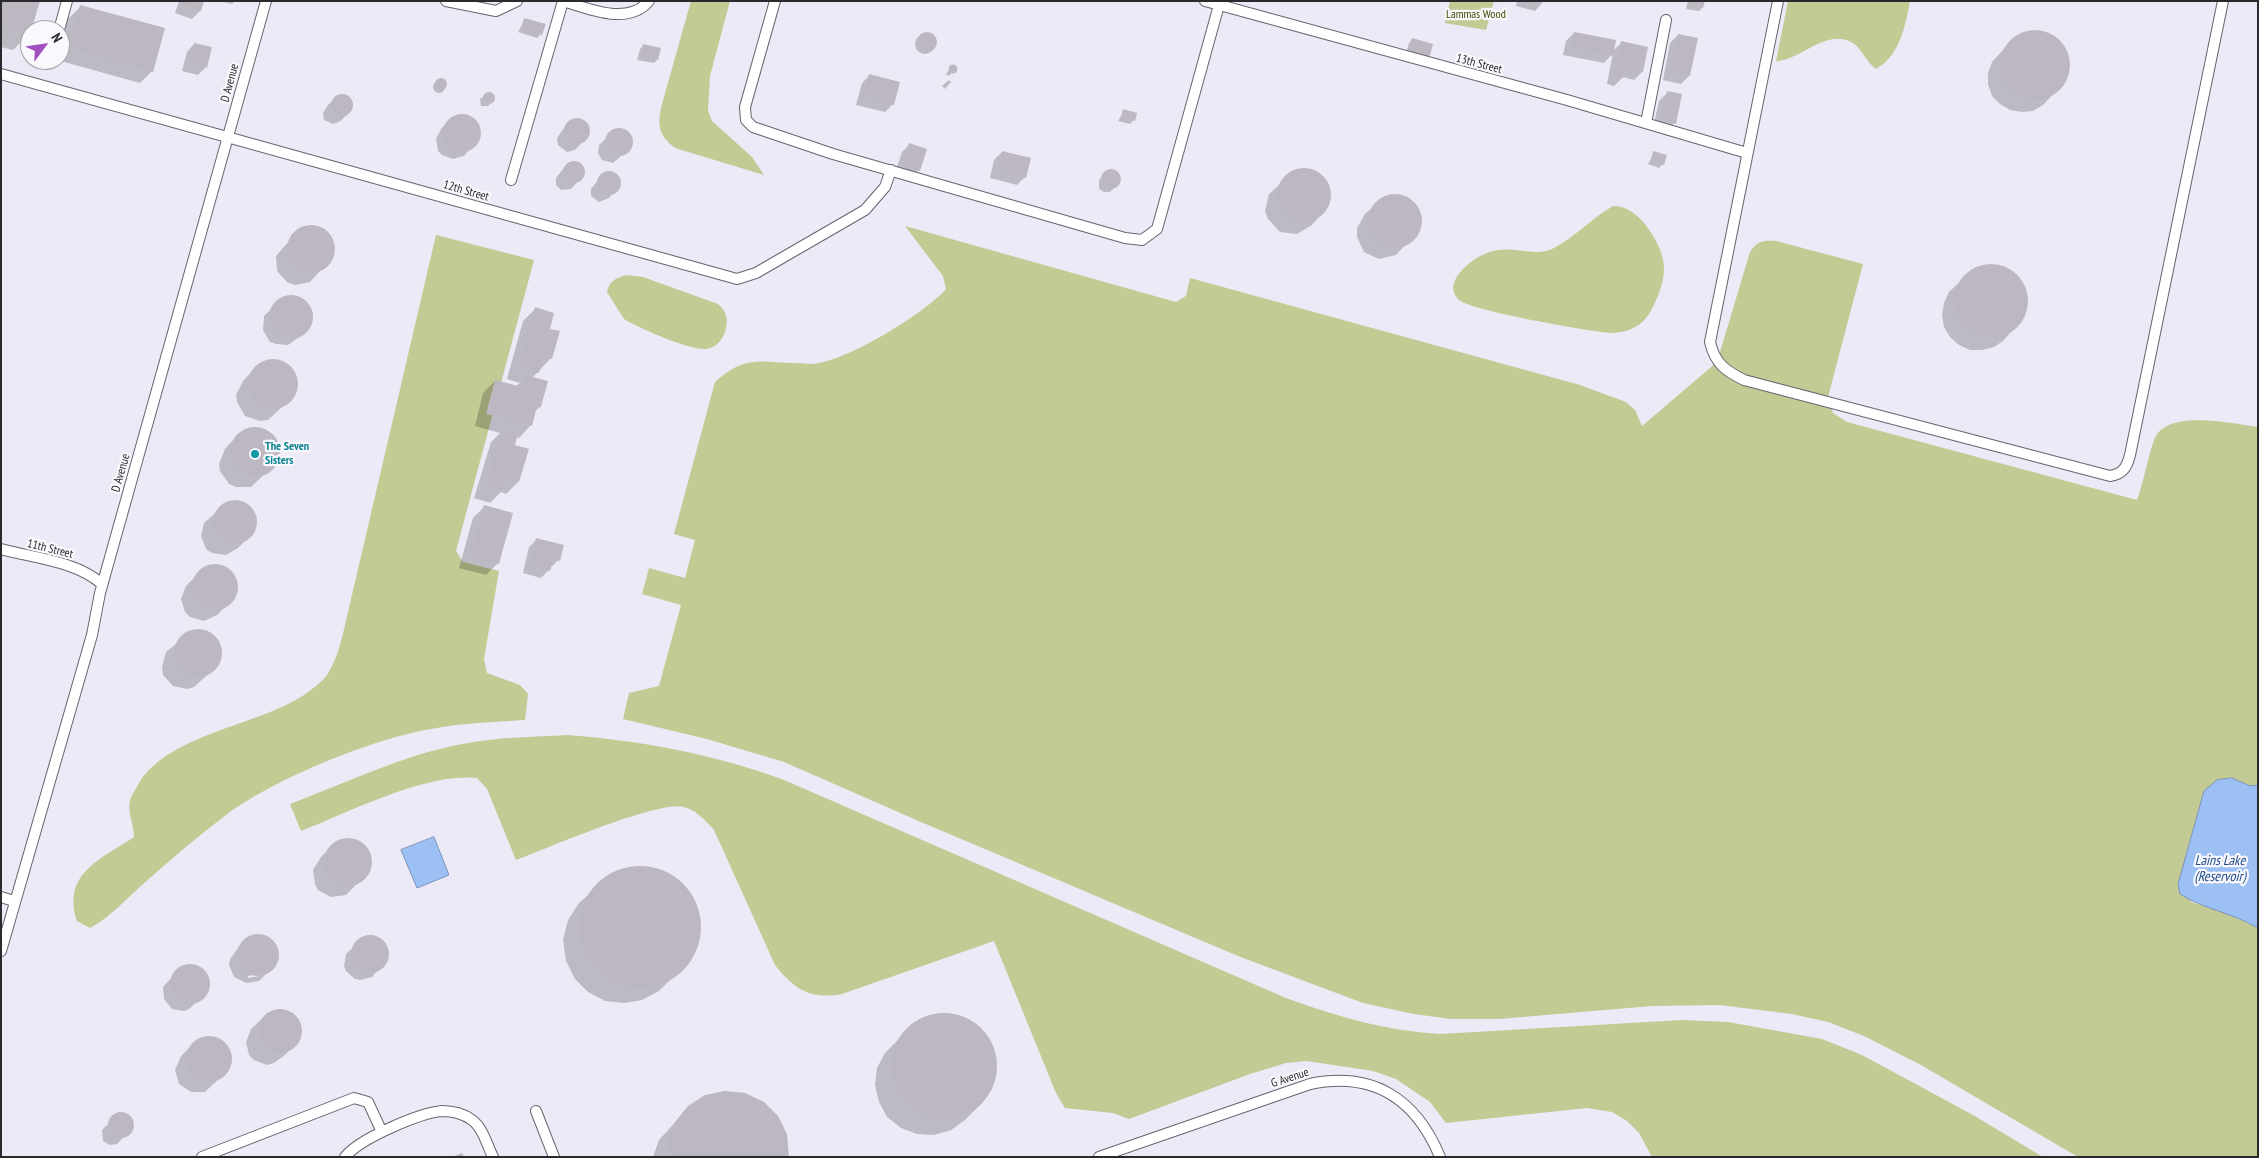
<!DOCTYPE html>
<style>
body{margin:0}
#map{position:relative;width:2259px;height:1158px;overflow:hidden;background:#ebeaf6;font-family:"PT Sans Narrow",sans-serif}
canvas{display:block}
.frame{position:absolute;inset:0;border:2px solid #2a2a2e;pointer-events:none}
.north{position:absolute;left:20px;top:20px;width:50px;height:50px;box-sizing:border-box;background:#f8f8fd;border:1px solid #a6a6aa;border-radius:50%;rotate:59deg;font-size:14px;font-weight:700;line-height:20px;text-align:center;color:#2a2a2e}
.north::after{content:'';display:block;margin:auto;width:18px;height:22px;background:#a150bf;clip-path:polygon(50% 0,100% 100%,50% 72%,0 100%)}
</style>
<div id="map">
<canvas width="2259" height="1158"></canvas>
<div class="frame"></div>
<div class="north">N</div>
</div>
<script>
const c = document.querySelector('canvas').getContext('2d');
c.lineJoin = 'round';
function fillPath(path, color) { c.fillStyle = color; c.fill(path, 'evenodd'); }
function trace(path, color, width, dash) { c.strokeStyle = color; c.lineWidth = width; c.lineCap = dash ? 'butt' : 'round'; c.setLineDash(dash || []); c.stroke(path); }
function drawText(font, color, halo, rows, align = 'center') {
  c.font = font + ' "PT Sans Narrow",sans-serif'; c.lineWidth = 4.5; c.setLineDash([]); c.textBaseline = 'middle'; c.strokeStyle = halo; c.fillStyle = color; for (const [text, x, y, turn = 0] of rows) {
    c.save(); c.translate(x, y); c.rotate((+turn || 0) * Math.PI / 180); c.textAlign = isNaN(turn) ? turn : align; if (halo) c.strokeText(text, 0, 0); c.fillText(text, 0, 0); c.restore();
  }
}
const green = new Path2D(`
 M691,1h39l-20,75 -2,34 4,11 40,36 12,18 -89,-27c-17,-13 -18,-24 -13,-44z
 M1450,1h44l-8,29 -41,-7z
 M1788,1h122c-5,26 -10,54 -34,68 -10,-7 -13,-19 -23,-26 -27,-16 -51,17 -77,18z
 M1613,206c20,0 35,19 44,37 9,18 9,31 2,50 -7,17 -12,30 -30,37 -5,2 -13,3 -19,3 -22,-2 -138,-22 -151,-33 -5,-4 -7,-12 -5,-17 2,-7 11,-17 17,-21 34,-26 59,-1 83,-14 21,-11 38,-30 59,-42z
 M905,226l271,76 10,-6 4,-18 390,107 46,17 9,8 7,16 75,-64 33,-110c7,-11 13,-12 26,-11l87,23 -35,133 5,16 14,9 290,78c7,-19 10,-40 17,-60 12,-32 79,-16 104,-13v358l-8,1 -18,-8 -15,2 -26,122 33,10 34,16v229h-180l-157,-92 -57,-29 -36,-14 -36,-8 -73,-9 -67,1 -153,13h-49l-36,-5 -51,-11 -125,-47 -317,-134 -137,-60 -77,-23 -84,-20 6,-26 30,-7 22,-81 -39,-11 7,-26 36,10 10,-38 -21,-6 41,-152c30,-27 44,-20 81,-19 8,0 16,2 23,0 32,-5 106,-50 127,-74l-3,-13z
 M436,235l98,25 -78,291 7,11 36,9 -15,88 3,14 33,12 8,9 -3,26c-31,2 -63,3 -94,9 -59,10 -157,50 -205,86 -29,22 -57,46 -84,70 -18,16 -32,32 -52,43l-13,-7c-15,-48 23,-61 57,-84 0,-13 -7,-25 -4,-37 2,-6 6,-11 9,-17 30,-49 118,-57 165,-88 7,-5 18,-13 23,-20 10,-15 14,-33 18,-50z
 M626,275l17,2 75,27c8,7 10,14 8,24 -2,10 -9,20 -20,21 -17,1 -59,-18 -75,-26l-7,-4 -17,-27c2,-11 9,-14 19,-17z
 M568,735c75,6 145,19 216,45l502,218c49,18 101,33 154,36l242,-14 46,2 94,17 40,16 111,60 70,42h-391l-13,-24 -12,-12 -15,-9 -25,-4 -141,15 -16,-21 -34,-23 -23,-8 -66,-10 -21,2 -36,11 -121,45 -16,-6 -48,-5 -9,-15 -62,-152 -152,53c-32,6 -48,-5 -67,-29l-61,-135c-8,-9 -18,-20 -30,-23 -23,-8 -139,42 -168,53l-29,-71 -10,-11c-50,-6 -128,34 -176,53l-11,-27c56,-21 113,-49 172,-60 35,-7 71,-7 106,-9z`);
const water = new Path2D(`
 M2232,778l18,8 8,-1v143c-25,-15 -55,-19 -78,-34l-2,-10 26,-93 13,-11z
 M434,837l15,38 -32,13 -16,-38z`);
const shadow = new Path2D(`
 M1,1l28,33 -16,16 -12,-3z
 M179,1h24l-3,10 -8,8 -17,-6z
 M219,1h16l-3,3z
 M1517,1h27l-9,10 -19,-5z
 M1688,1h15l-1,7 -3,3 -13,-2z
 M80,7l72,64 -12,12 -83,-23h3v-12l8,-29z
 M525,19l16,15 -4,4 -19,-6z
 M2032,31l21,5 14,17 2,10 -6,21 -20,21 -10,6 -11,1 -12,-2 -10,-6 -8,-8 -4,-12v-11l4,-11 20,-22 10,-7z
 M1574,33l38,19 10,-10 20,30 -8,8 -11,-3 -9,9 -7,-2 6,-31 -9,10 -41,-8 3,-14z
 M915 44a10 10 0 1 1 20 0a10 10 0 1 1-20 0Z
 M1678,35l11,41 -8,8 -18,-4 7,-37z
 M1412,39l12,23 -19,-5 4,-14z
 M194,44l11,24 -7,7 -16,-4 5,-19z
 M644,45l13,15 -3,3 -17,-3 3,-11z
 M952,66l4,2 -7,8 -3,-2z
 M869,76l24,28 -8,8 -29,-7 6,-22z
 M949,80l2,2 -6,7 -3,-3z
 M433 87a6 6 0 1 1 12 0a6 6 0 1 1-12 0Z
 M489,93l4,4 -1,5 -4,4h-7l-1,-7z
 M1667,93l7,30 -7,8 -14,-3 6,-27z
 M343,95l8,6v7l-3,6 -9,8 -6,2 -9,-4 -1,-7 5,-8 9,-8z
 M1124,111l9,10 -3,3 -12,-3z
 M460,115l12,3 4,4 4,11 -1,5 -15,18 -11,3 -11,-4 -4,-4 -2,-12 5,-10 8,-9z
 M579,119l7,4 3,12 -14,15 -8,2 -9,-7 -1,-7 11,-16z
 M614,131l12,1 4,6 -2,12 -15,13 -11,-3 -4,-7 1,-8z
 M910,144l9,26 -8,8 -16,-5 7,-21z
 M1002,152l23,25 -8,8 -27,-7 4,-18z
 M1654,153l9,11 -4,4 -11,-4z
 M577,162l7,7v6l-13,14 -10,1 -5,-5v-7l11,-14z
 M1110,170l6,1 4,5v6l-10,10h-6l-5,-3v-9z
 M1296,170l18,1 7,4 9,14 -1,16 -17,20 -15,9 -17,-2 -12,-13 -3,-8 4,-17z
 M610,172l6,3 4,9 -11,14 -10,4 -8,-6v-7l12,-15z
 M1402,196l14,9 4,8 -1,17 -23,25 -17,4 -15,-7 -7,-15v-9l8,-14 20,-17z
 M317,227l7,3 9,12v15l-23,25 -15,3 -8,-3 -10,-11 -1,-15 21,-24 6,-4z
 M1994,265l11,3 10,6 8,10 4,11v12l-4,11 -20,23 -9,6 -12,3h-12l-11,-5 -9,-8 -6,-10 -2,-12 2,-12 5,-11 22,-21 11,-5z
 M296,297l12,8 4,12 -2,6 -11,14 -11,8 -12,-1 -6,-2 -7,-12 1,-14 18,-18z
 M535,309l13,21 3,28 -19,20 8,29 -6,5 -3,13 -12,13 -3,-1 -3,8 5,37 -12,12 -5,-2 -11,11 -16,-5 17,-56 9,-9 -25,-7 8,-33 12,-12 21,5 4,-3 -13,-4 16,-58z
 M269,361l15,3 6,4 6,14 -3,15 -25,23 -8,1 -15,-5 -8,-14 -1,-7 7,-14 12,-13z
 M251,429l16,2 6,5 6,14 -4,14 -24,23h-15l-7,-3 -9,-13 -1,-7 6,-15 12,-13z
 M234,501l13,4 4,5 4,13 -5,13 -12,12 -12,7 -14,-2 -6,-4 -5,-13 3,-13 24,-21z
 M485,506l13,57 -12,12 -27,-7 14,-50z
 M537,539l21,21 -17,18 -18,-5 6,-26z
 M217,565l12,5 5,5 3,14 -7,13 -13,13 -13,6 -14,-4 -5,-5 -4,-13 5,-13 17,-17z
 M192,631l15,1 11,11 2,14 -2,7 -13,13 -11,10 -7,2 -14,-3 -10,-11 -1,-8 4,-15z
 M347,840h7l13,9 4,15 -2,7 -23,24 -15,2 -13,-7 -3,-6 -2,-14 8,-13 12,-12z
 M632,867l21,1 19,8 15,15 9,16 3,19 -2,18 -8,17 -30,30 -17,9 -18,3 -19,-2 -17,-9 -13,-13 -9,-18 -3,-21 5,-20 11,-17 34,-30z
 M262,935l11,7 4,6v14l-9,10 -20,4v2l17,-3 -6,6 -13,2 -12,-6 -5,-12 1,-6 14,-19 5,-4z
 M375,937l9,6 4,11 -1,5 -15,18 -12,3 -5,-1 -9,-8 -2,-5 2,-12 17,-16z
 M184,966l13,1 9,8 2,11 -2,6 -8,9 -9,8 -5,2 -12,-2 -8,-10 -1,-12 12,-13z
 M276,1010l13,2 10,10 1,14 -3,6 -12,13 -11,8 -7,2 -13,-5 -5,-5 -3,-13 5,-13 13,-12z
 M945,1014l17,3 15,9 11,12 7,16 1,18 -4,17 -10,14 -17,17 -14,10 -17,5 -17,-1 -16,-6 -14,-11 -8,-15 -4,-17 2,-17 8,-15 29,-29 15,-7z
 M206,1037l14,3 9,10 2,6 -3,14 -23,22h-14l-12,-8 -4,-14 6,-14 12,-12z
 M689,1107l99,50h-135l6,-17z
 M118,1114h8l5,5 2,8 -16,17 -7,1 -7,-4 -1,-11z
 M462,1153l2,4h-12z`);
const building = new Path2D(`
 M1,1h39l-10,33 -29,-8z
 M183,1h21l-3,10 -19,-6z
 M1690,1h15l-2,7 -14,-3z
 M80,5l85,23 -12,44 -85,-24z
 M524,18l22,6 -4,11 -21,-6z
 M2000 65a35 35 0 1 1 70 0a35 35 0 1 1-70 0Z
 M1574,32l42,8 -3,16 -42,-9z
 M917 42a10 10 0 1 1 20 0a10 10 0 1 1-20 0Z
 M1678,34l20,4 -8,38 -20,-4z
 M1412,38l21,6 -4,15 -21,-6z
 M1621,41l27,6 -5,25 -18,-3 -2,9 -9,-1z
 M194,43l18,4 -5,21 -18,-4z
 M643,44l18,4 -3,12 -18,-4z
 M948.5 69a4.5 4.5 0 1 1 9 0a4.5 4.5 0 1 1-9 0Z
 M869,74l31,8 -6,23 -31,-8z
 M435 84a6 6 0 1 1 12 0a6 6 0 1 1-12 0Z
 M1667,91l15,3 -6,30 -15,-4z
 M483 98a6 6 0 1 1 12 0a6 6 0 1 1-12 0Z
 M331 105a11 11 0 1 1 22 0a11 11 0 1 1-22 0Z
 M1123,109l14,4 -2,8 -14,-3z
 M443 133a19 19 0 1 1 38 0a19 19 0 1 1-38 0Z
 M564 131a13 13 0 1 1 26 0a13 13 0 1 1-26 0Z
 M605 142a14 14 0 1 1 28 0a14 14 0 1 1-28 0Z
 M909,143l18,6 -7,22 -18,-6z
 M1002,151l29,7 -5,20 -29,-8z
 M1653,151l14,4 -3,10 -13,-4z
 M563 172a11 11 0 1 1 22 0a11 11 0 1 1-22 0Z
 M1277 195a27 27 0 1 1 54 0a27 27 0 1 1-54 0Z
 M1101 179a10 10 0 1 1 20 0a10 10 0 1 1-20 0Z
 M597 183a12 12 0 1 1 24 0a12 12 0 1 1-24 0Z
 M1368 221a27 27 0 1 1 54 0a27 27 0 1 1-54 0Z
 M287 249a24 24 0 1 1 48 0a24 24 0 1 1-48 0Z
 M1954 301a37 37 0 1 1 74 0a37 37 0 1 1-74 0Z
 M269 317a22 22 0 1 1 44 0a22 22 0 1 1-44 0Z
 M535,307l19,6 -4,16 10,2 -8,28 -9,-3 -4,17 -21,-6z
 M248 384a25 25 0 1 1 50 0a25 25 0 1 1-50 0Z
 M525,375l23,6 -7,26 -4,-1 -5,20 -46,-12 9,-34 27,7z
 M230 452a25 25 0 1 1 50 0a25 25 0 1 1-50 0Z
 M503,428l15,5 -3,12 14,4 -10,33 -12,-3 -4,12 -18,-5z
 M213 522a22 22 0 1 1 44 0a22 22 0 1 1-44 0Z
 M484,505l29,8 -14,51 -29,-8z
 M536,538l28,7 -4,16 -7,-2 -3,12 -20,-6z
 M192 587a23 23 0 1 1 46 0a23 23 0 1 1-46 0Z
 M174 653a24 24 0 1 1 48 0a24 24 0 1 1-48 0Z
 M324 862a24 24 0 1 1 48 0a24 24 0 1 1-48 0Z
 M579 927a61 61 0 1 1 122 0a61 61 0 1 1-122 0Z
 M237 955a21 21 0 1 1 42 0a21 21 0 1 1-42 0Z
 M351 954a19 19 0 1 1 38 0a19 19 0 1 1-38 0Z
 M170 984a20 20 0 1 1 40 0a20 20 0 1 1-40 0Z
 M258 1031a22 22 0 1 1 44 0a22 22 0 1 1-44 0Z
 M891 1066a53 53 0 1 1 106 0a53 53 0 1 1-106 0Z
 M186 1059a23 23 0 1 1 46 0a23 23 0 1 1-46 0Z
 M725,1091l20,2 19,9 14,14 9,18 2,23h-121v-16l7,-19 13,-16 17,-11z
 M108 1125a13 13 0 1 1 26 0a13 13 0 1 1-26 0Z`);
const service = new Path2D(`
 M446,1l50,10 21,-10
 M775,1l-30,106 1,13 7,7 80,27 292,84 17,2 15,-11 62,-224
 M1205,1l362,99 180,53
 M1778,1l-68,341c5,22 16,29 34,38l366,96c13,-2 17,-9 20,-21l93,-454
 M59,30l8,-29
 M1,74l736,205 19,-6 109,-63 20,-23 6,-17
 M1646,123l20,-103
 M511,180l52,-179c26,8 65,25 86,0
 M1,549c33,9 75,12 101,35
 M1,897l13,4
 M1,951l91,-316 8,-42 166,-592
 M536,1111l18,46
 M202,1157l152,-59 14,4 14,30
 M345,1157c14,-18 74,-44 97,-46 10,0 22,3 30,9 11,8 15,25 21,37
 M1099,1157l211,-73c63,-13 106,15 130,73`);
const markers = [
 [255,454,5,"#0f9aa8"]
];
const parkNames = [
 ["Lammas Wood",1476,15]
];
const streetNames = [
 ["13th Street",1479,64,15],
 ["D Avenue",230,83,-75],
 ["12th Street",466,191,16],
 ["D Avenue",121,473,-74],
 ["11th Street",50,549,14],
 ["G Avenue",1290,1078,-18]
];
const cultureNames = [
 ["The Seven",265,447],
 ["Sisters",265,461]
];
const waterNames = [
 ["Lains Lake",2220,861],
 ["(Reservoir)",2220,877]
];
fillPath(green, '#c3ca93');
fillPath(water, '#9cc0f4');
trace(water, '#7a93b9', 1);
fillPath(shadow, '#0003');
fillPath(building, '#bdb7c1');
trace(service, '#65646f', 12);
trace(service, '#fff', 10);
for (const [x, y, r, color] of markers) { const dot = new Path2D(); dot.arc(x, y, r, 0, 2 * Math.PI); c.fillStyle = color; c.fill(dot); trace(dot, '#f8f8fd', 2); }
drawText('12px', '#454b00', '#f8f8fd', parkNames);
drawText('12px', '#2a2a2e', '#f8f8fd', streetNames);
drawText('bold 12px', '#0d838f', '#f8f8fd', cultureNames, 'left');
drawText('italic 14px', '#214c8a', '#f8f8fd', waterNames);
</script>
